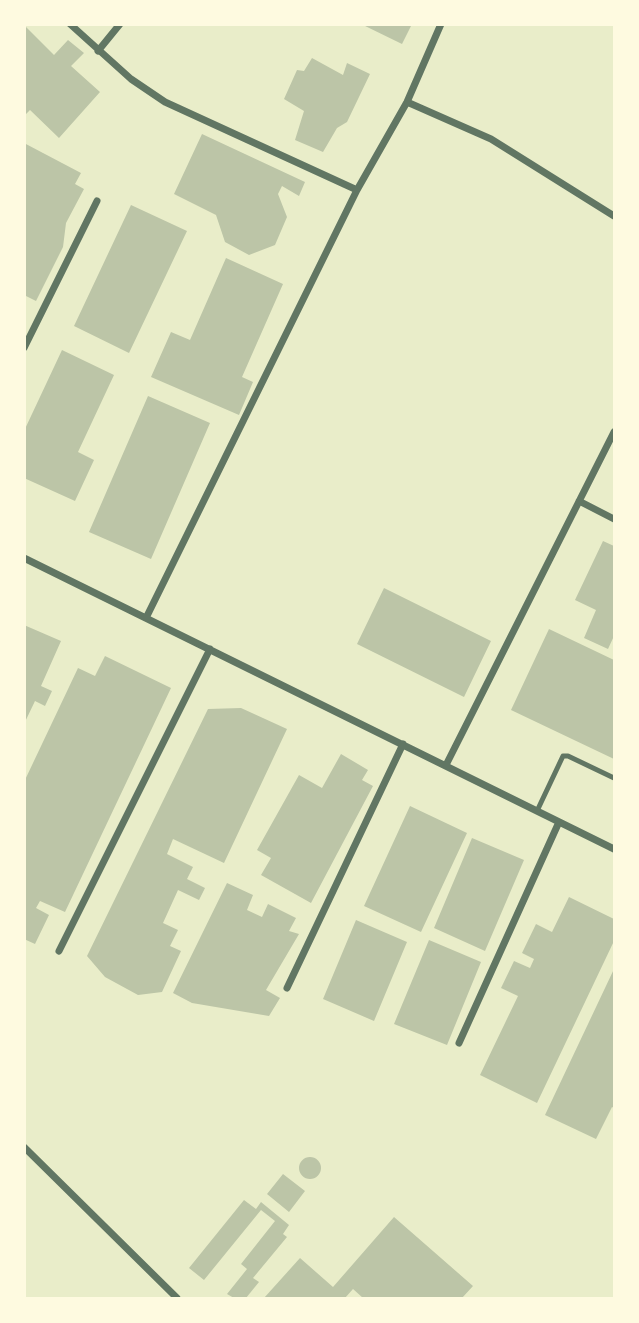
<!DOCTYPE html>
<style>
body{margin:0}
#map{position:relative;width:639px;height:1323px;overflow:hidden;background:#e9edc9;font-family:Rubik,sans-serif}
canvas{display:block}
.frame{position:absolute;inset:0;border:26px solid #fefae0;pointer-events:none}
</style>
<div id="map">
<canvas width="639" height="1323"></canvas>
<div class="frame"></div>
</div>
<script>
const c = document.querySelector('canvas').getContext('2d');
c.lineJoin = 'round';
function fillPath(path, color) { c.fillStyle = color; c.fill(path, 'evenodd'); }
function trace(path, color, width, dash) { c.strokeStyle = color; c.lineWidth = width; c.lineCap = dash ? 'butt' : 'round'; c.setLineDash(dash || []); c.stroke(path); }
const building = new Path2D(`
 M361,24h51l-10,20z
 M24,25l30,30 14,-15 16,13 -13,13 29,26 -41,46 -29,-28 -6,6z
 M312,58l31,17 4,-12 23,11 -23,48 -10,6 -14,24 -28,-12 9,-29 -20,-12 13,-29 7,1z
 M202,134l103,48 -6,14 -17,-10 -4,8 9,23 -12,28 -26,10 -24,-13 -9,-27 -42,-21z
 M24,143l57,30 -6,11 9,5 -18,34 -3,24 -27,54 -12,-6z
 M131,205l56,26 -58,122 -55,-27z
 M226,258l57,26 -41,93 11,5 -14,33 -88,-38 20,-45 19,8z
 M62,350l52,25 -36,77 16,8 -19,41 -51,-23v-47z
 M148,396l62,27 -59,136 -62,-27z
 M603,541l11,5v90l-6,13 -24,-11 12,-28 -21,-10z
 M384,588l107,53 -27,56 -107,-53z
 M24,625l37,16 -20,45 11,5 -7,15 -10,-5 -11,23z
 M549,629l65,31v99l-103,-49z
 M105,656l66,32 -106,224 -25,-11 -4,7 13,7 -14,29 -11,-5v-157l54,-114 17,8z
 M241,708l46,21 -63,134 -51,-24 -6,15 26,13 -6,12 18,9 -6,12 -21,-10 -15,33 15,7 -8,16 11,5 -19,41 -24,3 -33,-18 -18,-21 121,-247z
 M341,754l27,16 -6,10 11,6 -62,117 -50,-28 10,-17 -14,-8 42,-75 23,13z
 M410,806l57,27 -46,99 -57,-26z
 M472,838l52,22 -39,91 -51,-23z
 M227,883l26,12 -6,15 15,7 6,-13 28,14 -7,13 10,3 -33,56 14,8 -11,18 -77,-13 -19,-10z
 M569,897l45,22v22l-77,162 -57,-28 38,-79 -17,-8 13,-27 16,7 4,-9 -12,-6 14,-29 16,8z
 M356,920l51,22 -33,79 -51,-22z
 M429,940l52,22 -34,83 -53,-21z
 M614,969v139l-2,-1 -16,32 -51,-24z
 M299 1168a11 11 0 1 1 22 0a11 11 0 1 1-22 0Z
 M283,1174l22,17 -16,21 -22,-18z
 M244,1200l12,9 5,-7 28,23 -6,9 4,3 -34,41 6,4 -13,16h-12l-7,-4 20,-25 -6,-5 34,-43 -14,-11 -57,70 -15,-12z
 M394,1217l79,69 -11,12h-99l-10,-9 -8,9h-81l36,-40 33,29z`);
const service = new Path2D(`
 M537,811l26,-55h5l46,22`);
const minor = new Path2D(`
 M70,24l61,55 34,23 192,88
 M98,51l22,-27
 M407,102l84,37 123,77
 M24,348l73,-147
 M579,501l35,18
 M24,558l590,291
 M146,618l211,-428 50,-88 34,-78
 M446,765l168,-333
 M59,951l151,-302
 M287,988l116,-244
 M459,1043l100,-221
 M24,1147l153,151`);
fillPath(building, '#bcc5a7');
trace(service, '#617663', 5);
trace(minor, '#617663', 7);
</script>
